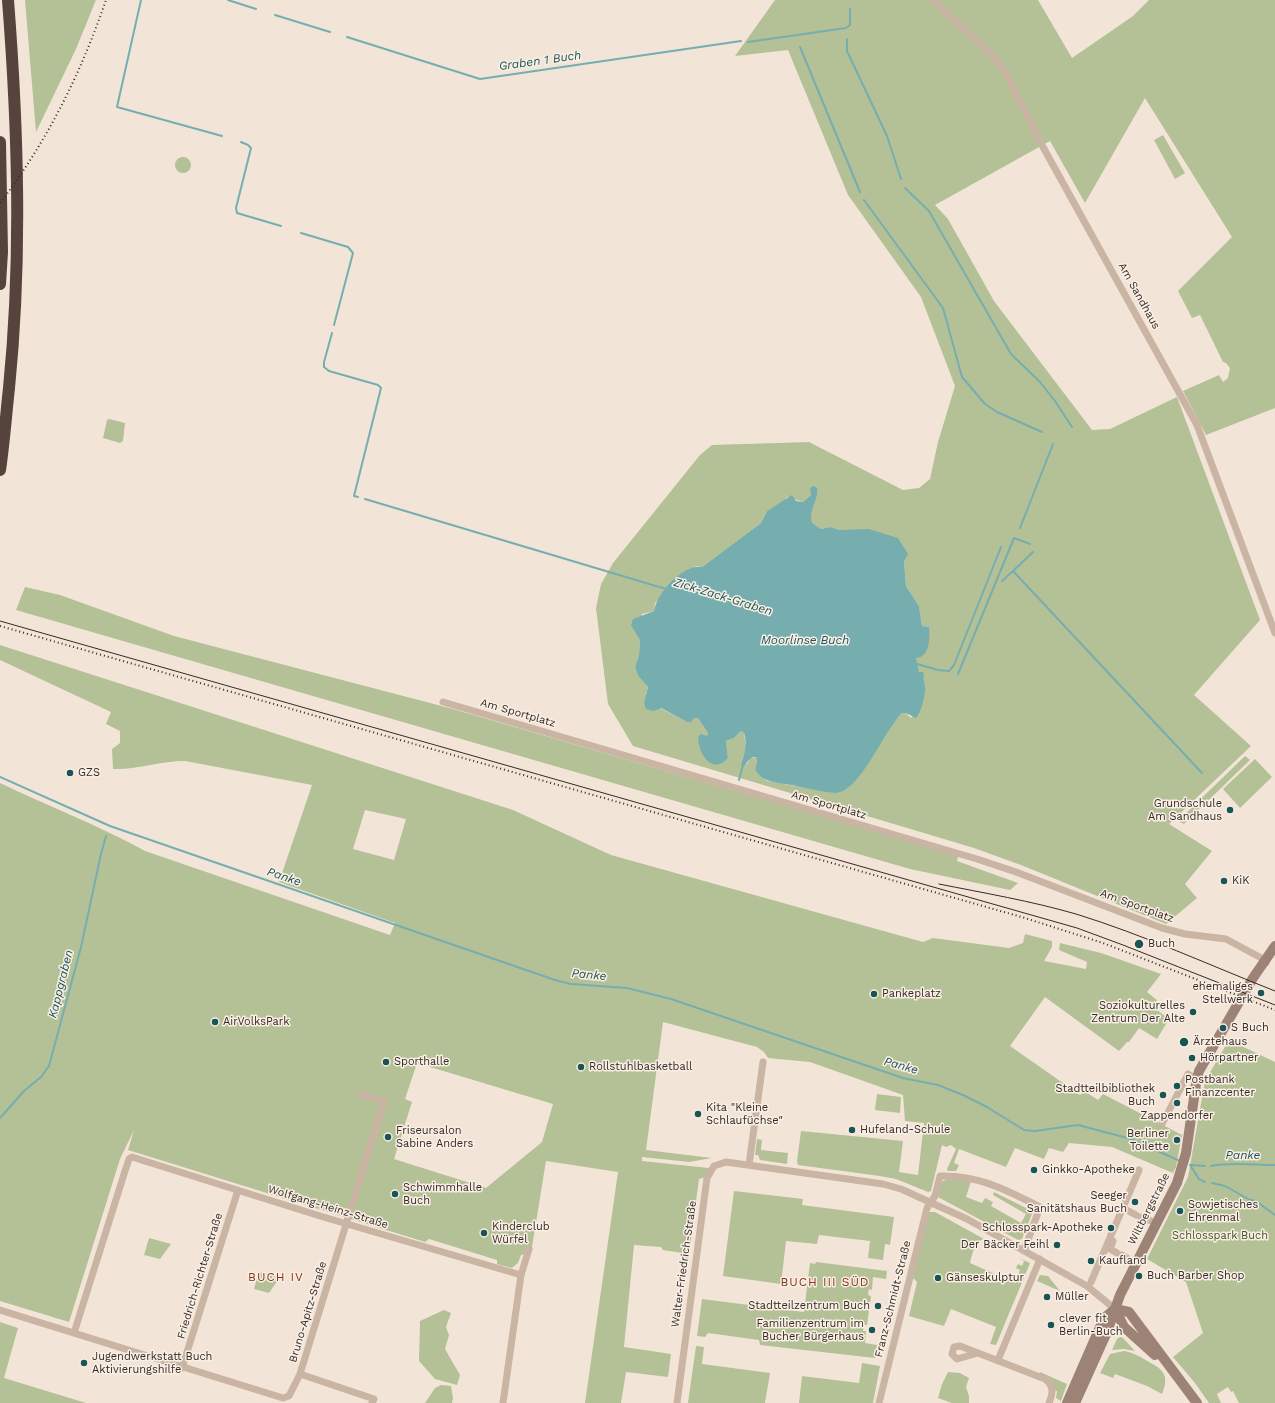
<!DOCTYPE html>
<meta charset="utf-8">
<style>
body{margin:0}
canvas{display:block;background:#f2e5d7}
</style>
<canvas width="1275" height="1403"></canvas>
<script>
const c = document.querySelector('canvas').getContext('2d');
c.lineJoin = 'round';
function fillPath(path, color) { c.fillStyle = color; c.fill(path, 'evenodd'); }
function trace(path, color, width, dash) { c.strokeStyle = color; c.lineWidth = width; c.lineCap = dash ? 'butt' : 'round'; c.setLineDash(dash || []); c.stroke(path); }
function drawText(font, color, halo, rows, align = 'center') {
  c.font = font + ' "Work Sans",sans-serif'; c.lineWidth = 3; c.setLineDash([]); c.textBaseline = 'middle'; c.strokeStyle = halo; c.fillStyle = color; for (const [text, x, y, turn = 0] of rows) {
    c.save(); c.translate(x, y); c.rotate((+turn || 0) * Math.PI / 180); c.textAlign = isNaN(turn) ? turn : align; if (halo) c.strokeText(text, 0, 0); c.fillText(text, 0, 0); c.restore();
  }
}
const green = new Path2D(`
 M25,0h71l-20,49 -40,83z
 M775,0h263l34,58 61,-42 16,-16h126v408l-69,27 -23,-44 36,-16 4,7 5,-4 2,-10 -4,-5 -3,-1 -23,-47 -8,3 -14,-27 54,-54 -87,-139 -60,105 -35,-62 -115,64 13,14 46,82 98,129 18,-1 67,-32 83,223 -66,75 57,51 -82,78 43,27 -27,33 12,14 -31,26 -145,-59 -47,-17 -341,-102 -25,-42 -12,-96 5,-24 12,-21 87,-108 12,-10 97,-3 94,48 16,-2 11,-9 8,-37 17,-56 -34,-89 -73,-102 -60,-145 -53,6zM811,495c3,11 -2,17 0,28l10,6 9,-2 10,3h13l51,31 2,25 13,20 3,20 7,1 -14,34 4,11 5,4 -1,7 2,7 -14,28 -5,-5h-4l-7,7 -60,73 -68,-12 -12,-12 3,-6 -1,-5h-7l-3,6 -6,1 5,-18 -2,-14 -3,-2 -7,7 -8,3 2,17 -21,-22 1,-3 -10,-15h-4l-7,4 -27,-14 -14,-14 2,-7 -10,-11 -3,-9 4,-12 3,-41 12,-3 1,-8 41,-37 6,1 59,-44 6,-12 16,-9 4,-5 16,5z
 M1163,135l22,38 -10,6 -21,-39z
 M175 165a8 8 0 1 1 16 0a8 8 0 1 1-16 0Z
 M109,419l16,4 -2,18 -3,2 -17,-5 4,-18z
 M25,587l35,8 114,41 279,73 505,147 -1,5 61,22 -8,7 -100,-21 -894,-259z
 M0,645l513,165 98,45 312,87 10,-4 76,10 14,-5 2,-9 27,7v6l-8,14 42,8 1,-7 -28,-12 1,-7 41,10 60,21 -14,18 10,8 -4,7 16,12 -12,20 -18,-11 -10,14h-2l-8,9 -74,-54 -35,49 70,49 4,-4 14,9 5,-6 79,41 -6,32 -3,6 -61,-26 -43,-4 -6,9 -14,-4 -5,11 -29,-11 -9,19 -47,-18 -5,14 5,2 -3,6h-8l-1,-2 9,-20 -5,-4 -5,2 -4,-2 -11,46 -3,1 -32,-13 -16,-3 -82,-11 -1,-4 4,-30 102,10 -4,31 19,3 6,-52 -19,-2 -2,-26 -93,-33 -42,-4 -4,-6 -7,-5 -94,-25 -17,128 66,8 -23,4 -47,-5v4l67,7 -4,9 -6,2 -11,82 -6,-8 -19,-3 -2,-3 -27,-2 -10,102 47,7 -3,23 -42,-5 -5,31h-36l33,-231 -72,-11 -15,92 -10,2 -3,8 -6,5 -15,-4v-4l-68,-21 -4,3 -297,-92 6,-20 -14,29 -51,163 -69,-21v-518c48,23 98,42 145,68l245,84 5,-12 -116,-41 33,-97 -127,-24c-25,0 -48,9 -72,8l-1,-20 8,-6v-12l-14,-7 5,-12 -111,-52zM365,810l41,9 -12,41 -41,-11zM417,1063l136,41 -11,38 -56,46 -92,-29 18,-57 -7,-3z
 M1245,756l5,4 -66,64 -6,-3z
 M1255,759l17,18 -32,31 -17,-19z
 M1229,1040l46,22v341h-36l-6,-12 -2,1 -3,-5 -11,7 4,9h-12l-14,-20 -22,-26 30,-24 -17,-51 -39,-23 41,-82 17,-96z
 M877,1094l24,3 -1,16 -25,-3z
 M757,1139l5,1 -1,10 27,3 -1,11 -27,-4 -2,-5h-3z
 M947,1179l24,2 -5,16 16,6 3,-5 8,4 -2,4 30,17 5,-9 -33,-19 1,-3 36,18 2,4 -10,25 -4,1 -80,-43 3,-15z
 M734,1191l69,8 -1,6 92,12 -4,28 -5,-1 -2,16 -15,-2 2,-17 -51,-6 -2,9 -31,-3 -5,43 -58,-8z
 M929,1212h6l49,27c-9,2 -12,16 -14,24l45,20 5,-13 -4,-2 2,-4 4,2 2,-5 -5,-3 11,5 -34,82 -6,-1 6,-17 -45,-18 -7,17 -35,-10 8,-34 -4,-4z
 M149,1238l22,6 -11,15 -16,-4z
 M816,1262l71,9 -1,8 -13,-2 -1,13 -3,-1 -1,6 3,1 -4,29h-3l-1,6h3l-1,12 12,2 -2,13 -115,-13 -1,-5 -51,-7 -3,4 -8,-1 5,-37 102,13 6,-49 5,1z
 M259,1272l21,5 -11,16 -15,-4z
 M1040,1275l8,1 12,15 -23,-10z
 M444,1310l7,3 -5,14 3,8 -4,14 15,26 -3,10 -22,-6 -16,-18 1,-40z
 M0,1322l18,6 -14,50 82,25h-86z
 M1120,1337l3,1 12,13 -11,-2 -12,1 5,-11z
 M696,1346l8,1 -2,17 68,9 -5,30h-77z
 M1124,1351c10,2 17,6 25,11 16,8 20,15 13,32l-15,-8 -32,-12 -2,4 -13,-5 10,-19z
 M862,1363l18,3 -7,37h-74l3,-27 57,7z
 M948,1372l12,1 9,5 -3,9 3,9v7h-17l-14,-5 4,-14z
 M1040,1372l27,12 -6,17 -5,-3 1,-7h-2l-16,-17z
 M441,1385l10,1 2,12 -1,5h-27l10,-15z`);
const water = new Path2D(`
 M814,486l3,2c2,12 -9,22 -5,35l9,6 9,-2 10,3 29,-1 29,9 10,16 -4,7 2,25 13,20 3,20 7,1c1,10 1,31 -13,31l3,14h4l1,4c-1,6 2,10 1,15 -1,9 -4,21 -9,27l-10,-5h-4c-18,17 -42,80 -67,80 -14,-1 -29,-5 -43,-8 -13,-2 -30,-2 -37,-16l2,-6v-5c-7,-3 -9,5 -14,9l-2,-2c3,-11 7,-20 3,-32l-3,-2 -7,7 -8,3 2,17c-16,18 -30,-5 -30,-21l3,-3 6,2 1,-3 -10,-15h-4l-3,4h-4l-26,-14 -7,3 -8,-2 -2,-6 4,-16 -10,-11 -3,-9 4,-12 1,-15 -9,-15 2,-6 21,-8c3,-18 29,-47 48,-44l59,-44 6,-12 25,-16 4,6 7,1 8,-7 -1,-7z`);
const stream = new Path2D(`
 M141,0l-24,107 105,29
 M228,0l28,9
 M275,15l55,17
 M347,37l133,42 261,-38
 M847,39v12l40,85 14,43
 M748,42l98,-14 4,-3v-16
 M800,47l60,145
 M241,142l7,3 3,3 -15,60 1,5 44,13
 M905,188l24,23 82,143 29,28 15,19 17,26
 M864,200l79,108 19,69 23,27 12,8 45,20
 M301,233l47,14 5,6 -19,72
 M332,333l-8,29v5l5,4 49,14 3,3 -27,108 4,1
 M365,499l301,90
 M1020,528l33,-84
 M1033,552l-20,19 189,202
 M1002,581l11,-10
 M914,663l24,7 11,1 5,-6 47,-118
 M958,674l56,-136 16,6
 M0,777l110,49 445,154 16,4 56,4 44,11 232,79 35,7 25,10 24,12 37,23 11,1 43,-6 53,14 49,22
 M739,780l4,-15
 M0,1118l24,-27 17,-14 8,-11 32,-119 20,-93 5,-18
 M1190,1165l9,14 6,3
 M1190,1165l15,1
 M1211,1166c21,-4 42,-1 64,-1
 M1212,1183l13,3 25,14 6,1 19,14`);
const street = new Path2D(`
 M933,0l58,54 14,18 38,75 154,278 78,208
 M443,702l534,157 39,13 146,56 23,6 41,5 39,21 1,3
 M1162,1124l26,-50 9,5
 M749,1165l14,-103
 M1123,1208l13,7
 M1141,1217l15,6
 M1113,1241l-3,8 7,4
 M1122,1255l5,3
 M1091,1282l48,-112
 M0,1310l283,88 6,-2 11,-22 84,-273 -23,-7
 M74,1333l51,-162 4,-12 3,-2 188,59 201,59
 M978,1353l-21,6 -5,-5 2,-7 6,-1 85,33c9,7 8,14 4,24
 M998,1360l42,-101
 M182,1368l56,-178
 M300,1374l74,25 -2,4
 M503,1403l18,-128 8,-26
 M677,1403l30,-225 7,-12 12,-4 157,22 18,5 66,30 120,67 28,23
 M879,1403l48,-195 8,-12 5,-20c39,-1 66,14 100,31l-16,44`);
const secondary = new Path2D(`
 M1115,1309l14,3 68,91
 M1115,1309l9,18 31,28
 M1067,1403l37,-85 11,-9
 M1075,1403l32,-71 13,-37 57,-112 9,-30 10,-69 3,-13 54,-93 22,-32`);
const highway = new Path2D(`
 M0,142l2,110 -2,32
 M0,470c4,-27 6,-55 9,-82 13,-129 9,-259 -1,-388`);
const tram = new Path2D(`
 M0,621l1077,307 46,17 152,60
 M939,884c45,9 92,17 137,30 68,21 133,51 199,77`);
const rail = new Path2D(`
 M0,203c47,-61 81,-130 106,-203
 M0,626l1025,292 78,25 172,67`);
const markers = [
 [70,773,4,"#1a5457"],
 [1230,810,4,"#1a5457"],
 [1224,881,4,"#1a5457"],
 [1139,944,5,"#1a5457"],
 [1261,993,4,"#1a5457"],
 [874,994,4,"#1a5457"],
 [1193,1012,4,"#1a5457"],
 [215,1022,4,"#1a5457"],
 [1223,1028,4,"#1a5457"],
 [1184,1042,5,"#1a5457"],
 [1192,1058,4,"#1a5457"],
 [386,1062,4,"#1a5457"],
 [581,1067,4,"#1a5457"],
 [1177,1086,4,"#1a5457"],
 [1163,1095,4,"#1a5457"],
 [1177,1103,4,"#1a5457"],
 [698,1114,4,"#1a5457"],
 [852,1130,4,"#1a5457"],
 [388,1137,4,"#1a5457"],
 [1177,1140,4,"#1a5457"],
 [1034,1170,4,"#1a5457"],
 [395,1194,4,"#1a5457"],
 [1135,1202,4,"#1a5457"],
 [1180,1211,4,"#1a5457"],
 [1111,1228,4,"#1a5457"],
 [484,1233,4,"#1a5457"],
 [1057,1245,4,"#1a5457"],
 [1091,1261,4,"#1a5457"],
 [1139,1276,4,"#1a5457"],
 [938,1278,4,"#1a5457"],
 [1047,1297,4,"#1a5457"],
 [878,1306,4,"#1a5457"],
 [1051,1325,4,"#1a5457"],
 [872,1330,4,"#1a5457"],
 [84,1363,4,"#1a5457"]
];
const streetNames = [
 ["Am Sandhaus",1139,296,61],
 ["Am Sportplatz",518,713,16],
 ["Am Sportplatz",829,805,16],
 ["Am Sportplatz",1137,906,20],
 ["Wolfgang-Heinz-Straße",328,1207,17],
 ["Wiltbergstraße",1149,1209,-63],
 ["Walter-Friedrich-Straße",684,1264,-82],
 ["Friedrich-Richter-Straße",200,1276,-73],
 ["Franz-Schmidt-Straße",893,1299,-76],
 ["Bruno-Apitz-Straße",308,1312,-73]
];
const poiNames = [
 ["GZS",78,773],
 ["Grundschule",1222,804,"right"],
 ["Am Sandhaus",1222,817,"right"],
 ["KiK",1232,881],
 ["Buch",1148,944],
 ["ehemaliges",1253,987,"right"],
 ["Stellwerk",1253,1000,"right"],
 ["Pankeplatz",882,994],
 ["Soziokulturelles",1185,1006,"right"],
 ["Zentrum Der Alte",1185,1019,"right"],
 ["AirVolksPark",223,1022],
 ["S Buch",1231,1028],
 ["Ärztehaus",1193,1042],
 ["Hörpartner",1200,1058],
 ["Sporthalle",394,1062],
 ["Rollstuhlbasketball",589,1067],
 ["Postbank",1185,1080],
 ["Finanzcenter",1185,1093],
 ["Stadtteilbibliothek",1155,1089,"right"],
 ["Buch",1155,1102,"right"],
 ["Kita \"Kleine",706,1108],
 ["Schlaufüchse\"",706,1121],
 ["Zappendorfer",1177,1116,"center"],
 ["Hufeland-Schule",860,1130],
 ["Friseursalon",396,1131],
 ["Sabine Anders",396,1144],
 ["Berliner",1169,1134,"right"],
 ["Toilette",1169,1147,"right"],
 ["Ginkko-Apotheke",1042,1170],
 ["Schwimmhalle",403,1188],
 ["Buch",403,1201],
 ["Seeger",1127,1196,"right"],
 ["Sanitätshaus Buch",1127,1209,"right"],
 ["Sowjetisches",1188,1205],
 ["Ehrenmal",1188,1218],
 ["Kinderclub",492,1227],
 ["Würfel",492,1240],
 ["Schlosspark-Apotheke",1103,1228,"right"],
 ["Der Bäcker Feihl",1049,1245,"right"],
 ["Kaufland",1099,1261],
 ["Buch Barber Shop",1147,1276],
 ["Gänseskulptur",946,1278],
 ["Müller",1055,1297],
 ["Stadtteilzentrum Buch",870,1306,"right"],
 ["clever fit",1059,1319],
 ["Berlin-Buch",1059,1332],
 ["Familienzentrum im",864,1324,"right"],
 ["Bucher Bürgerhaus",864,1337,"right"],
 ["Jugendwerkstatt Buch",92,1357],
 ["Aktivierungshilfe",92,1370]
];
const parkNames = [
 ["Schlosspark Buch",1220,1236]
];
const waterNames = [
 ["Graben 1 Buch",540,61,-8],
 ["Zick-Zack-Graben",723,597,17],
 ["Moorlinse Buch",805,640],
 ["Panke",284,877,19],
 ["Panke",589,975,6],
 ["Kappgraben",61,984,-76],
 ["Panke",901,1066,16],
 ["Panke",1243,1155]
];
const neighbourhoodNames = [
 ["BUCH IV",276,1277],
 ["BUCH III SÜD",825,1282]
];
fillPath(green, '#b4c197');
fillPath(water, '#76aeaf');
trace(stream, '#76aeaf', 2);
trace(street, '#cab4a3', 7);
trace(secondary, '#9d8375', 10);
trace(highway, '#56443c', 12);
trace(tram, '#352a26', 1);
trace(rail, '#352a26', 2, [1, 3]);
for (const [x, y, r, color] of markers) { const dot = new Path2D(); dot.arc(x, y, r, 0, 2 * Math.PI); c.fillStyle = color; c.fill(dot); trace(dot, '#f9efe4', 1.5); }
drawText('11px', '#352a26', '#f9efe4', streetNames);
drawText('11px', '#352a26', '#f9efe4', poiNames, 'left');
drawText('11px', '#455329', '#f9efe4', parkNames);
drawText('italic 12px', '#1a5457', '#f9efe4', waterNames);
c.letterSpacing = '1px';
drawText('12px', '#85331d', '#f9efe4', neighbourhoodNames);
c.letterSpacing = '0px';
</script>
